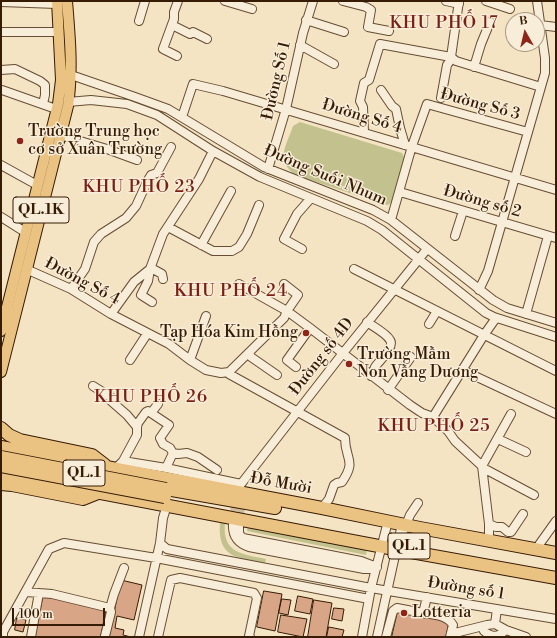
<!DOCTYPE html>
<meta charset="utf-8">
<style>
body{margin:0}
#map{position:relative;width:557px;height:638px;overflow:hidden;background:#f4e4c3;font-family:"Libre Bodoni",serif}
canvas{display:block}
.frame{position:absolute;inset:0;border:2px solid #361b05;pointer-events:none}
.north{position:absolute;left:505px;top:12px;width:40px;height:40px;box-sizing:border-box;background:#f8edd8;border:1px solid #aa9984;border-radius:50%;rotate:352deg;font-size:11px;font-weight:700;line-height:16px;text-align:center;color:#361b05}
.north::after{content:'';display:block;margin:auto;width:14px;height:18px;background:#8f2418;clip-path:polygon(50% 0,100% 100%,50% 72%,0 100%)}
.scale{position:absolute;left:12px;top:608px;width:93px;height:18px;box-sizing:border-box;border:2px solid #361b05;border-top:0;padding-left:5px;font-size:12px;line-height:14px;white-space:nowrap;color:#361b05;-webkit-text-stroke:3px #f8edd8;paint-order:stroke}
</style>
<div id="map">
<canvas width="557" height="638"></canvas>
<div class="frame"></div>
<div class="north">B</div>
<div class="scale">100 m</div>
</div>
<script>
const c = document.querySelector('canvas').getContext('2d');
c.lineJoin = 'round';
function fillPath(path, color) { c.fillStyle = color; c.fill(path, 'evenodd'); }
function trace(path, color, width, dash) { c.strokeStyle = color; c.lineWidth = width; c.lineCap = dash ? 'butt' : 'round'; c.setLineDash(dash || []); c.stroke(path); }
function drawText(font, color, halo, rows, align = 'center') {
  c.font = font + ' "Libre Bodoni",serif'; c.lineWidth = 3; c.setLineDash([]); c.textBaseline = 'middle'; c.strokeStyle = halo; c.fillStyle = color; for (const [text, x, y, turn = 0] of rows) {
    c.save(); c.translate(x, y); c.rotate((+turn || 0) * Math.PI / 180); c.textAlign = isNaN(turn) ? turn : align; if (halo) c.strokeText(text, 0, 0); c.fillText(text, 0, 0); c.restore();
  }
}
const green = new Path2D(`
 M300,122l102,31 3,6 -13,43 -4,3h-2l-91,-30c-20,-16 -9,-28 -2,-49z
 M220,522l5,1c-3,30 17,31 41,36l-1,4c-28,-5 -48,-5 -45,-41z
 M248,526l119,24 -1,5 -119,-24z`);
const building = new Path2D(`
 M121,580l21,5 -8,35 -17,-4 -2,12 9,2 -1,5 8,2h-100l8,-21 4,-21 63,14 -5,26 8,1z
 M264,591l18,3 -7,37 -18,-4z
 M298,596l15,3 -3,15 -15,-3z
 M282,599l9,1 -3,15 -9,-2z
 M314,600l18,3 -6,34h-18z
 M334,608l10,1 -2,12 -10,-2z
 M398,611l51,11 -3,15h-54z
 M281,615l26,4 -4,18 -25,-5z
 M17,618l9,2 -3,12 -8,-2z
 M329,627l15,3 -2,7h-15z`);
const minorTunnel = new Path2D(`
 M233,523l3,-26
 M239,525l3,-27`);
const minor = new Path2D(`
 M225,1l27,8
 M343,1l23,6 5,3 -3,17 21,4
 M446,1l13,3
 M486,1l24,8
 M1,2l56,2
 M306,20l38,12
 M139,21l6,-20
 M172,25l18,9 3,-2 14,7
 M540,25l16,2
 M1,32h58
 M300,45l34,19
 M177,56l-14,-7 11,-30v-7l4,-11
 M451,57l8,-56
 M474,67l7,-23 9,-22
 M1,70l14,-1 25,12 5,4v10l-2,9
 M71,75l64,22 33,12 96,58 109,43 18,10 102,80 14,8 49,15
 M2,90l54,19
 M381,90l11,16 4,3 4,19 5,17
 M441,98l6,-33 5,-7
 M68,102l23,-2 36,4 30,11 56,36 47,26 107,44 15,9 104,83 8,4 62,20
 M182,117l11,-33 30,7 333,99
 M364,132l-1,-25 -3,-6 4,-18 5,-3 11,-36 71,13 5,4 85,26
 M60,135l47,14 30,11
 M1,165l36,20
 M268,169l18,-60 17,-76 10,-32
 M400,192l156,46
 M1,217l24,15
 M391,220l21,-74 15,-42 101,28
 M168,227l45,24h19l7,-4 8,-13 12,-29
 M455,236l8,-25
 M201,245l30,-54
 M302,249l-18,-10 13,-25 14,-16
 M151,268l11,6 1,5
 M26,269l45,20 40,25 58,30 21,16 16,10 15,3 8,-1 55,-54 3,-7 11,-16 -14,-11
 M150,269l-2,12 -7,14 11,7
 M354,269l202,102
 M239,284l48,27 23,17 100,77 12,8 11,4 15,14 7,10 27,25 7,58v16
 M71,289l14,-20 9,-27 7,-8 25,-16 10,-12 12,-26 3,-5 6,-2 14,-26
 M479,290l9,-19 57,-198v-15l-8,-57
 M111,314l23,-32 16,-13 13,-35 36,-55 14,-28
 M526,314l22,-78
 M367,322c7,5 19,11 23,18 5,7 -11,21 -15,27 -1,3 -2,6 -4,9
 M429,324l8,-13
 M249,353l2,4 26,18
 M130,360l17,-26
 M190,360l16,-44
 M296,367l-9,-7 23,-32
 M462,370l94,44
 M229,372v2l116,64c0,22 12,22 -3,44l-5,1 -3,2 -5,14 -7,9
 M93,386l19,12 -1,3 16,14 10,12
 M388,390l23,-33
 M151,413l18,12 -9,13 3,6 7,4 3,5 5,1 9,-1 11,4 19,13
 M433,417l51,-82 12,-17
 M498,439l28,13
 M123,461l14,-26v-8l1,-4 8,-11 2,-1 3,2 7,-9
 M482,466l29,-52
 M166,468l7,-15
 M115,469l8,-8 43,7 75,16
 M483,469h2l49,26
 M237,488l4,-4 102,-131 84,-104
 M233,523c-1,13 4,20 16,24l115,22 13,-2
 M489,524l7,3h6l6,5h3l12,-18
 M239,525v9l4,4 118,23 13,5
 M404,530l6,-15 8,-12
 M160,543l7,6 21,4 183,35 185,31
 M536,549l20,-28
 M26,592l26,2 58,14 1,4 -6,24
 M427,597l-4,16c11,2 24,2 30,12l-3,12
 M110,608l4,-14 10,-26
 M497,609l-2,15 11,6 20,7
 M483,627l1,4c8,7 14,6 22,-1
 M451,634l36,-9 8,-1
 M3,637v-5l46,-83 15,-6 92,15 213,41
 M31,637l8,-44
 M139,637l21,-94 3,-25 4,-13
 M158,637l13,-57 9,-2 74,15 3,5 -8,38 1,1
 M362,637l9,-49 17,-67
 M377,637l25,-113
 M386,637l7,-26 4,-3 26,5`);
const major = new Path2D(`
 M1,331l57,-227 3,-24 -4,-79
 M1,372l67,-266c5,-36 2,-69 -1,-105`);
const highway = new Path2D(`
 M1,428l8,7 11,5 72,15 13,10
 M1,447l321,61 98,20 136,25
 M1,474l388,74 167,30
 M1,484l11,1 71,14 15,-6
 M166,489l109,19`);
const highwayBridge = new Path2D(`
 M1,457l165,32
 M1,466l164,31`);
const markers = [
 [20,141,4,"#8f2418"],
 [306,333,4,"#8f2418"],
 [349,364,4,"#8f2418"],
 [404,613,4,"#8f2418"]
];
const shields = [
 [41,210,56],
 [84,473,42],
 [409,546,42]
];
const shieldNames = [
 ["QL.1K",41,210],
 ["QL.1",84,473],
 ["QL.1",409,546]
];
const streetNames = [
 ["Đường Số 1",277,81,-77],
 ["Đường Số 3",480,105,15],
 ["Đường Số 4",362,117,17],
 ["Đường Suối Nhum",325,176,23],
 ["Đường số 2",482,202,16],
 ["Đường Số 4",82,282,28],
 ["Đường số 4D",322,357,-52],
 ["Đỗ Mười",281,484,10],
 ["Đường số 1",466,589,9]
];
const poiNames = [
 ["Trường Trung học",28,132],
 ["cơ sở Xuân Trường",28,150],
 ["Tạp Hóa Kim Hồng",298,333,"right"],
 ["Trường Mầm",357,355],
 ["Non Vầng Dương",357,373],
 ["Lotteria",412,613]
];
const neighbourhoodNames = [
 ["KHU PHỐ 17",444,24],
 ["KHU PHỐ 23",139,188],
 ["KHU PHỐ 24",231,292],
 ["KHU PHỐ 26",151,398],
 ["KHU PHỐ 25",434,427]
];
fillPath(green, '#c3c28e');
fillPath(building, '#d9a587');
trace(building, '#361b05', 1);
trace(minorTunnel, '#cebc9d', 8, [8, 4]);
trace(minor, '#664d34', 10);
trace(major, '#361b05', 12);
trace(highway, '#361b05', 14);
trace(minor, '#f8edd8', 8);
trace(major, '#eac282', 10);
trace(highway, '#eac282', 12);
trace(highwayBridge, '#361b05', 14, []);
trace(highwayBridge, '#eac282', 12);
for (const [x, y, r, color] of markers) { const dot = new Path2D(); dot.arc(x, y, r, 0, 2 * Math.PI); c.fillStyle = color; c.fill(dot); trace(dot, '#f8edd8', 1.5); }
for (const [x, y, w] of shields) { const box = new Path2D(); box.roundRect(x - w / 2, y - 13, w, 26, 3); c.fillStyle = '#f8edd8'; c.fill(box); trace(box, '#361b05', 1); }
drawText('bold 15px', '#361b05', null, shieldNames);
drawText('16px', '#361b05', '#f8edd8', streetNames);
drawText('16px', '#361b05', '#f8edd8', poiNames, 'left');
c.letterSpacing = '1px';
drawText('17px', '#7a1f14', '#f8edd8', neighbourhoodNames);
c.letterSpacing = '0px';
</script>
